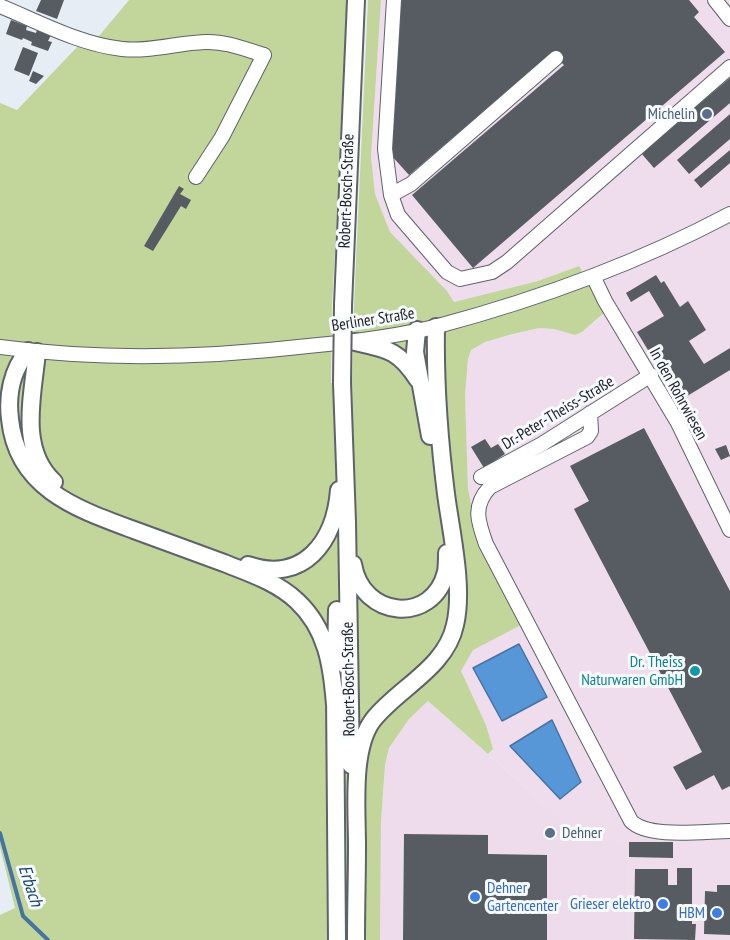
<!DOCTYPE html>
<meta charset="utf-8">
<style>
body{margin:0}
canvas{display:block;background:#e7edf4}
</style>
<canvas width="730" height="940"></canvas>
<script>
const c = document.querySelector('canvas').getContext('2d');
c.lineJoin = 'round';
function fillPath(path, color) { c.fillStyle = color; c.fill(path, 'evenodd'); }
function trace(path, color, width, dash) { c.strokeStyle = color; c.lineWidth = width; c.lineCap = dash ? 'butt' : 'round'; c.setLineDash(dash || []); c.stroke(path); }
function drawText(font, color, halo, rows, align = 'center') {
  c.font = font + ' "PT Sans Narrow",sans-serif'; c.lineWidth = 6; c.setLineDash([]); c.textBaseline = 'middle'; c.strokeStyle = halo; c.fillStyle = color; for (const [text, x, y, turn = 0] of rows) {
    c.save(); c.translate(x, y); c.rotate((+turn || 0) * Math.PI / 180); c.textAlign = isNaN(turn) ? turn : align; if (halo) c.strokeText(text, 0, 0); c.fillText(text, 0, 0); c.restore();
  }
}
const commercial = new Path2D(`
 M428,701l155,138 45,3 -1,98h-247l1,-119 4,-56 4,-17 20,-29z`);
const industrial = new Path2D(`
 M381,0h349v940h-103l1,-98 -45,-3 -95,-85 5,-5 -7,-24 -25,-54 12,-21 7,-104 -12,-57 -3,-94 3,-36 3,-9 14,-8 54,-14 15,1 21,6 7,-3 19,-15 -22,-51 -41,15 -84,21 -7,-11 -57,-59 -15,-38 -4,-37z`);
const green = new Path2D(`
 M129,0h220l-17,305 -1,78h21l2,-78 14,-305h13l-10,157 4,37 15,38 57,59 7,11 84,-21 41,-15 26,46 -23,20 -7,3 -21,-6 -15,-1 -26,6 -28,8 -14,8 -3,9 -3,36 3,94 12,57 43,78 -50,26 -12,21 25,54 7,24 -5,5 -60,-53 -19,18 -20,29 -4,17 -4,56 -1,119h-380v-25l15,-7 -15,-61v-744l17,7 62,-65 20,-9z`);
const water = new Path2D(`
 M519,644l28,53 -45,24 -29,-53z
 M552,720l29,62 -21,17 -50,-53z`);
const stream = new Path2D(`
 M0,833l23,83 25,24`);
const building = new Path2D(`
 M41,0h23l-7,19 -21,-8z
 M401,0h288l10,12 -5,5 31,35 -252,216 -61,-73 152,-130 -12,-12 -143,122 -18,-20z
 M11,20l16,6 -1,4 10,3 1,-3 14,5 -3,6 4,1 -4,9 -17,-6 1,-3 -9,-4 -1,2 -16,-6z
 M23,47l15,6 -9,23 -15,-6z
 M33,71l11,5 -8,8 -7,-3z
 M730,78v25l-76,65 -13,-15z
 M730,114v25l-41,35 -12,-14z
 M730,150v13l-29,25 -7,-8z
 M179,186l5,3 -4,5 11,6 -5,9 -5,-3 -28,45 -9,-5z
 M656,275l5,8 3,-2 16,26 8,-6 18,29 -17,11 15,23 26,-16v22l-51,31 -42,-69 27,-16 -15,-25 -18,11 -5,-9z
 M644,428l86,163v195l-8,4 -8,-15 -28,15 -13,-23 29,-15 -128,-243 15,-8 -19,-35z
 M485,439l6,9 7,-4 7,10 -21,14 -13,-21z
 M726,445l4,11 -9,4 -6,-11z
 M404,834l84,1v19l59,1v85h-144z
 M629,842h44v16l-44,-1z
 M677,868h15v56h4l-1,16 -61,-1 1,-70h33v16h9z
 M717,885h13v50l-26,-1 1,-43 12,1z`);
const minor = new Path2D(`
 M394,0l-9,149 6,46 7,20 49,57 13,7 32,-7 15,-10 223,-195
 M715,0l15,19
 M0,6c39,16 79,38 122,43 28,3 55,-6 83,-7 20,-1 40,7 59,13l-42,82 -26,40
 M391,195l20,-11 145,-126
 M593,276l12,25 73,122 52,107
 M0,347c103,14 205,11 308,-1 43,-4 88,-9 130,-20 101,-27 200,-63 292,-112
 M590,413l1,18 -4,6 -97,50c-18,19 -12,35 -4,57l145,277c17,18 74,10 99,10
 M481,477l61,-33 109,-69`);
const major = new Path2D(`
 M343,305l13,-305
 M417,330l-2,22 15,84
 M355,342c32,7 44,8 63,38
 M28,351c-16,19 -21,44 -18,68 7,70 67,90 124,111 30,11 60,22 90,33 25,10 53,19 73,38 30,28 35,65 38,104
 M37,352c-4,43 -19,97 17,130
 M342,383l5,139 4,243
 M353,564c9,55 80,61 93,8 1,-6 1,-13 1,-19
 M248,565c56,19 87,-24 91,-75
 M336,663l1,-53
 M335,694l2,246
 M356,940c0,-32 1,-64 1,-95 0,-36 -6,-96 16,-125 25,-32 73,-52 82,-95 9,-37 -4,-93 -9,-131 -7,-56 -11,-111 -10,-167`);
const majorBridge = new Path2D(`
 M342,383l1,-78`);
const markers = [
 [707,114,6,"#5c6f8a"],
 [695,671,6,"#0f9aa8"],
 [550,833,6,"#5c6f8a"],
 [475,897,6,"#3f7fe0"],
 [663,904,6,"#3f7fe0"],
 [717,913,6,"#3f7fe0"]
];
const serviceNames = [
 ["Michelin",695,114],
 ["Dehner",562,833,"left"]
];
const streetNames = [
 ["Robert-Bosch-Straße",347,191,-88],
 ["Berliner Straße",373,320,-9],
 ["In den Rohrwiesen",678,394,61],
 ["Dr.-Peter-Theiss-Straße",558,413,-31],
 ["Robert-Bosch-Straße",349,679,-91]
];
const cultureNames = [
 ["Dr. Theiss",683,662],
 ["Naturwaren GmbH",683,680]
];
const shopNames = [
 ["Dehner",487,888,"left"],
 ["Gartencenter",487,906,"left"],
 ["Grieser elektro",651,904],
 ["HBM",705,913]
];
const waterNames = [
 ["Erbach",30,886,72]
];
fillPath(commercial, '#eedced');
fillPath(industrial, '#efdced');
fillPath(green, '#c2d69c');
fillPath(water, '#5797d7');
trace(water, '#4673a0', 1.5);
trace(stream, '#4673a0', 4);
fillPath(building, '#575c62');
trace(minor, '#5e6369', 16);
trace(major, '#5e6369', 20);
trace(minor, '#fff', 14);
trace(major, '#fff', 16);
trace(majorBridge, '#5e6369', 20, []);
trace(majorBridge, '#fff', 16);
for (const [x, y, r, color] of markers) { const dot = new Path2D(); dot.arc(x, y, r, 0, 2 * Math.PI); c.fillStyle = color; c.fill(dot); trace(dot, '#f7fafe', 2); }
drawText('16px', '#4e5e75', '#f7fafe', serviceNames, 'right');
drawText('16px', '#1d1f21', '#f7fafe', streetNames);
drawText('16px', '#0d838f', '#f7fafe', cultureNames, 'right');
drawText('16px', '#366cbe', '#f7fafe', shopNames, 'right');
drawText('italic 18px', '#184570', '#f7fafe', waterNames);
</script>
